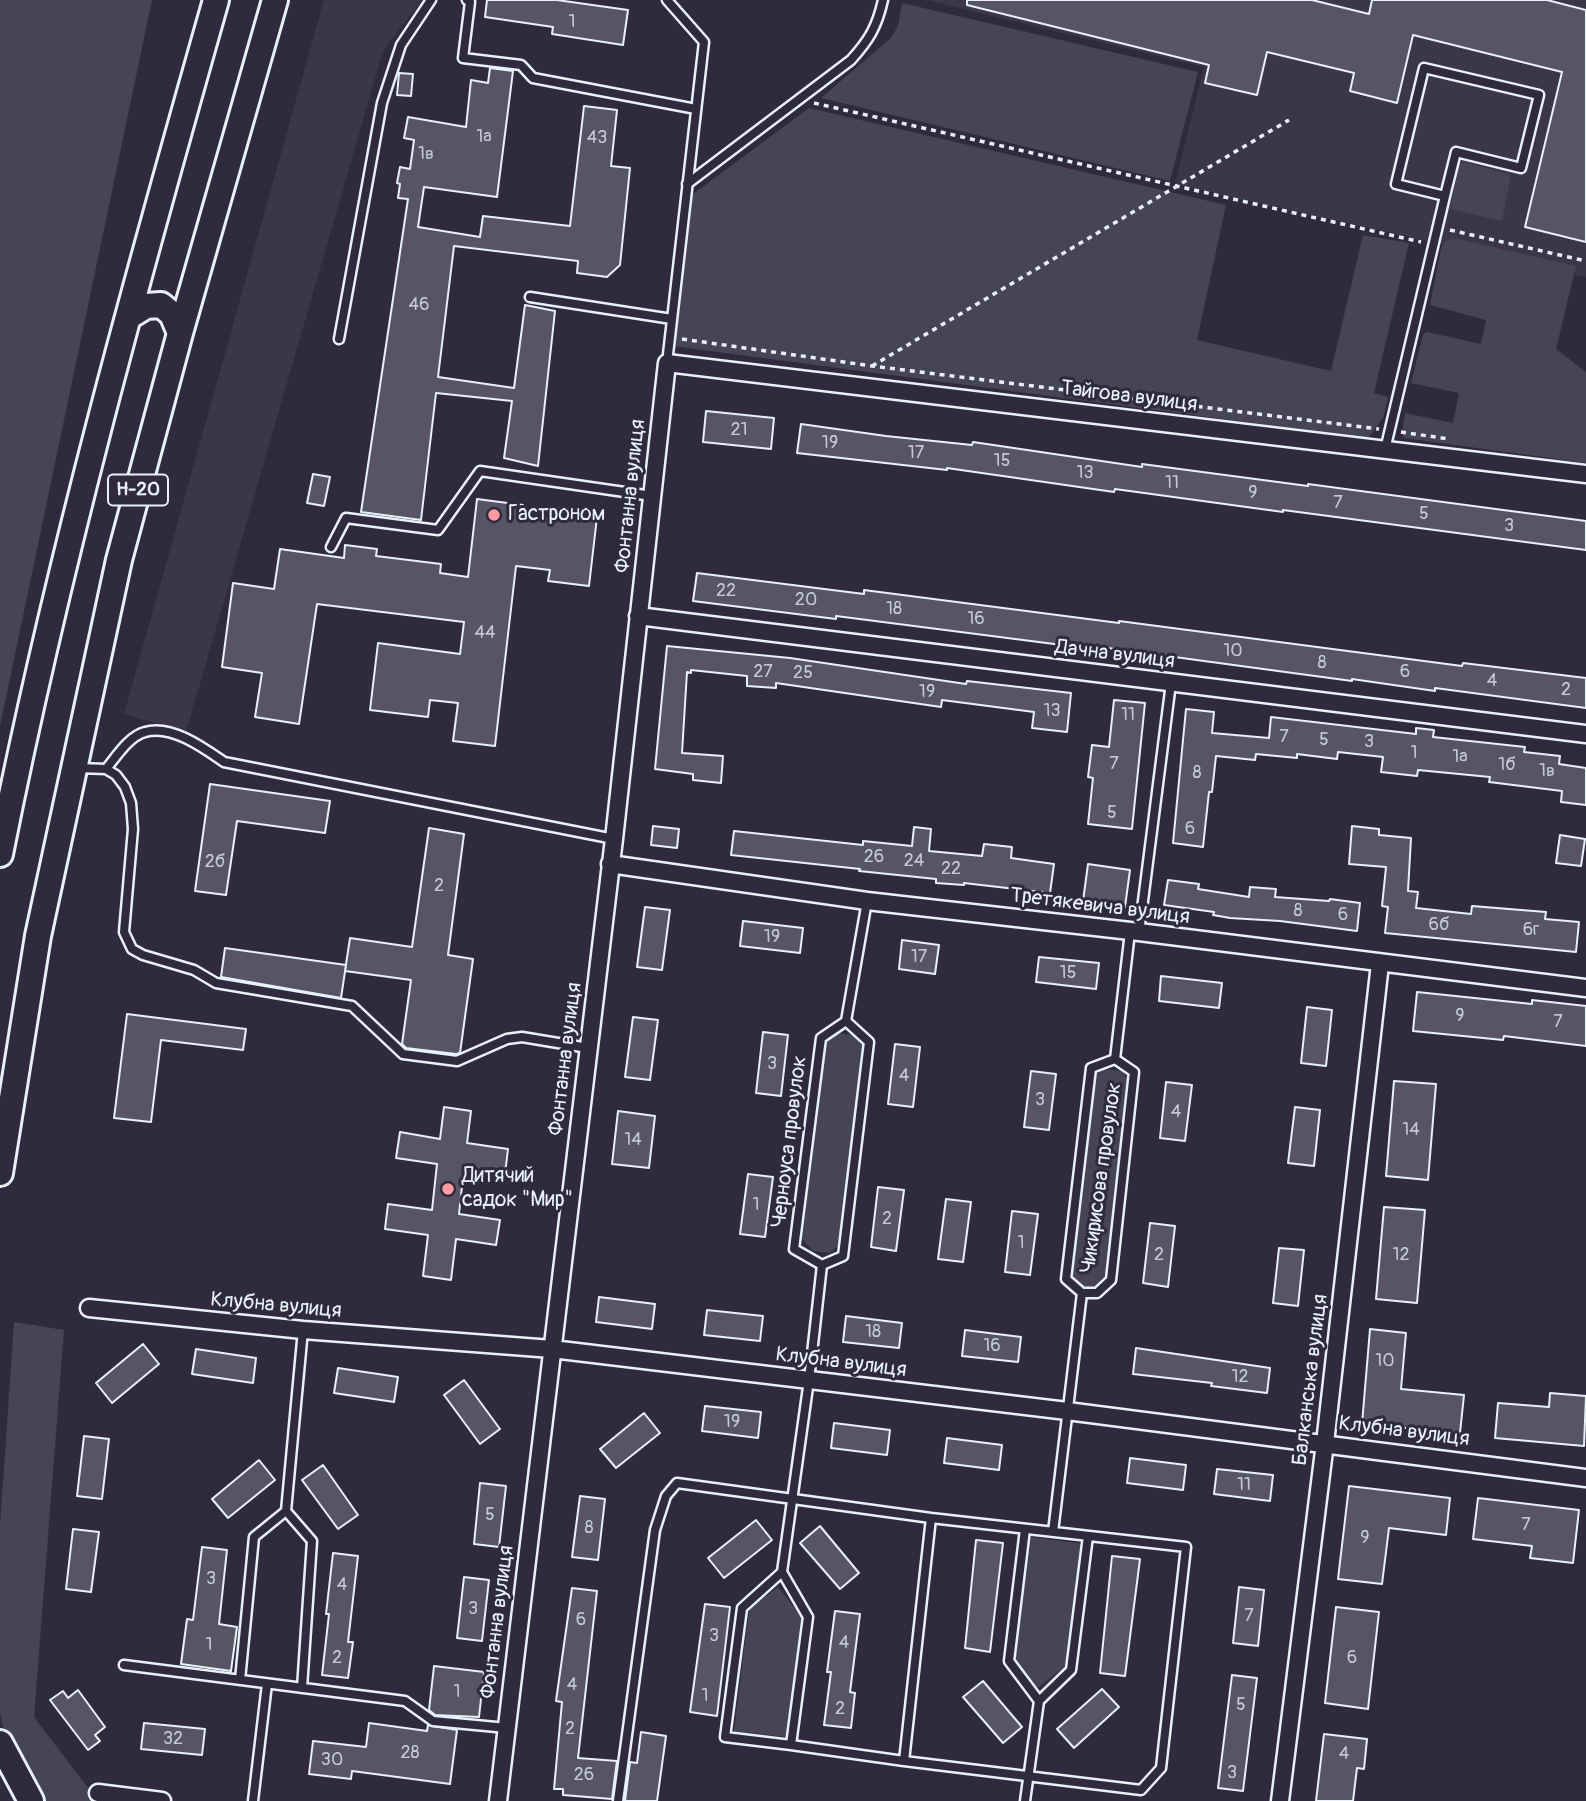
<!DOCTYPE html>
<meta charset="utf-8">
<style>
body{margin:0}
canvas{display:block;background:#2f2a3d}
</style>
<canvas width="1586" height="1801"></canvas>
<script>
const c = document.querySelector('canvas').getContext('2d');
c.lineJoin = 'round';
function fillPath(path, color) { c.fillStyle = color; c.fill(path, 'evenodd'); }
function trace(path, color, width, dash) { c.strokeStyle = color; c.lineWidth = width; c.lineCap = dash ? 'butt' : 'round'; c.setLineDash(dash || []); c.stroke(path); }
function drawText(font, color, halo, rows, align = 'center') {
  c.font = font + ' Pangolin,sans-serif'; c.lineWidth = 6; c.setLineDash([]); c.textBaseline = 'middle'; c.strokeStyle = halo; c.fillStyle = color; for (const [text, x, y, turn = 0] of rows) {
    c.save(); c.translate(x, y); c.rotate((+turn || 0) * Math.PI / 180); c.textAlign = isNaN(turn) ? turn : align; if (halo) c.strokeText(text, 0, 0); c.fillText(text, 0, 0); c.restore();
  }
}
const built = new Path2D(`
 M324,0h98l-39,51 -197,681 -62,-18z
 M926,0h660v277l-411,-93 29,-117z`);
const green = new Path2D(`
 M0,0h152l-152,726z
 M902,3l296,69 -28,109 -349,-83 70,-60 7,-12z
 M809,108l417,97 -29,135 134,31 32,-136 46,8 -35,150 14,4 -5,21 -14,19h-10l-687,-91 17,-149z
 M1464,162l47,13 -9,46 -52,-12 9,-43z
 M1453,238l123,28 -20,83 30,23v91l-182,-25 -2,-6 3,-19 48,10 6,-30 -48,-10 12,-48 4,-3 54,12 5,-24 -56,-15 11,-57 4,-7z
 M834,1033l20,2 8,10 -21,198 -11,10 -17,-2 -11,-12 24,-196z
 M1101,1069l21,2 7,10 -21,198 -11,10 -17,-2 -10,-12 23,-196z
 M14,1322l50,8 -30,387 64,84h-55l-40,-74 -3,-14v-187z
 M1031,1537l53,7 -16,120 -30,24 -23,-29z
 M778,1587l24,30 -16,120 -52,-6 15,-122z`);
const building = new Path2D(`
 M487,0h70l71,10 -5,35 -71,-11 1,-7 -68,-10z
 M967,0h345l57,14 3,-14h175l39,10v232l-61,-15 37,-155 -149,-37 -16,68 -47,-12 4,-18 -87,-21 -10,43 -52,-12 4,-18 -242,-60z
 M490,68l23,3 -16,126 -73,-10 -6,40 62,10 3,-21 87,10 14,-120 33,4 -6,56 19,2 -10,97 -13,12 -30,-4 1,-12 -124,-15 -16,131 76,11 11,-83 30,6 -17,155 -34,-8 8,-57 -76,-8 -15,127 -60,-8 47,-313 -10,-1 2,-14 -3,-1 3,-16 10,2 4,-29 -10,-2 4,-21 58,10 5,-47 17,3z
 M399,73l14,1 -2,22 -14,-1z
 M706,411l68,7 -3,31 -68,-7z
 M801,424l85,12 86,9 1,-3 169,25v-3l166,22v-2l278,37v29l-303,-40v2l-168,-23 -1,3 -167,-24v2l-150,-17z
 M313,474l17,3 -6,29 -17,-3z
 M477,499l46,6 -1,11 34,4 1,-12 35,4 5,5 -8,69 -41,-5 2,-11 -34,-4 -21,180 -42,-5 5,-38 -28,-3 -2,17 -58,-7 8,-67 82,11 4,-32 -147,-18 -18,120 -44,-7 7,-44 -40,-6 11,-84 41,6 6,-40 64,9 1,-13 32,4 -1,7 65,8 -1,9 28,4z
 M697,573l167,21v-4l255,33v-2l343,45 1,-3 123,15v30l-151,-20v3l-83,-12v2l-259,-35v3l-257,-33v3l-143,-18z
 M667,646l123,12 176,26 1,-3 104,12 -4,39 -35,-4 2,-16 -92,-12 -1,7 -165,-24v5l-29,-2v-10l-56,-6v3l-4,-1 -5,81 41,3 -2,27 -28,-3v-6l-38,-5z
 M1114,700l31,3 -13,126 -44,-5 5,-46 -5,-1 4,-32 17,2z
 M1186,709l28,3 -2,21 57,5 2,-21 145,17v-6l18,2 -1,7 92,10 -1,5 36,4 -1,8 27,4v37l-25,-3 1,-11 -73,-9 1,-5 -72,-7 -1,6 -36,-4 2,-15 -45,-5 -1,7 -40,-5v4l-41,-4 -1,6 -39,-4 -4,36h-3l-6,55 -30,-4z
 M210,784l120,17 -5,32 -88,-12 -11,74 -31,-4z
 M653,826l26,3 -2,19 -26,-3z
 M1352,826l27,3v6l32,3 -3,53 10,1 -2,16 55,6 1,-8 74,6 -1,7 34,3 -3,30 -191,-19 3,-26 -6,-1 4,-39 -37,-3z
 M914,827l17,2 -2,22 53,5 2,-12 28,3 -1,11 43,6 -4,29 -86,-10v2l-28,-2v-4l-77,-8 1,-2 -129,-14 3,-24 129,14v-4l49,5z
 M429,828l35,6 -16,121 25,4 -13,94 -4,1 -50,-6 -4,-4 9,-64 -66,-9 5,-33 62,9z
 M1560,835l25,4 -4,27 -25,-3z
 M1088,864l42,6 -5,37 -42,-6z
 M1168,880l31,4 -1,5 51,8 1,-10 26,2 -1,8 54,4 1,-2 30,4 -3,28 -77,-10 -50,-3 -17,-3 1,-3 -50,-7z
 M645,907l25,3 -8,60 -25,-3z
 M743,921l60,7 -3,25 -60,-7z
 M902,940l37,5 -4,29 -36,-5z
 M225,948l121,17 -5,33 -120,-21z
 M1039,957l60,6 -3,26 -60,-7z
 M1161,976l61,7 -3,25 -60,-7z
 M1417,992l115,12v-4l54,6v40l-82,-10 -1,4 -90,-9z
 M1307,1007l25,3 -6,56 -25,-3z
 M127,1014l119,15 -3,21 -82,-10 -10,82 -37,-4z
 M633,1017l25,3 -8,60 -25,-3z
 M763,1032l25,3 -7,61 -25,-3z
 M895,1044l25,3 -7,60 -25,-3z
 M1031,1071l25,3 -7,56 -25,-3z
 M1394,1081l42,3 -8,96 -42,-4z
 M1166,1082l26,3 -7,56 -25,-3z
 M444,1107l27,4 -4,32 41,6 -3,25 -41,-6 -5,46 41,6 -4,25 -40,-6 -5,41 -28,-4 5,-41 -43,-6 3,-25 44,6 5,-46 -41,-6 4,-26 40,7z
 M1295,1107l25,3 -6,56 -26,-3z
 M618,1111l37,5 -6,52 -37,-4z
 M748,1174l25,3 -8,60 -25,-3z
 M878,1187l26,3 -8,61 -25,-4z
 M946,1199l25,3 -8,60 -25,-3z
 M1384,1207l41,3 -8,93 -41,-4z
 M1012,1211l26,3 -8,61 -25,-3z
 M1150,1223l25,3 -7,61 -25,-4z
 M1279,1248l25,2 -6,56 -25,-3z
 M599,1297l56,7 -3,25 -56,-7z
 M707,1310l56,6 -3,25 -56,-6z
 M846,1316l56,7 -3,25 -56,-6z
 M1370,1329l36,4 -5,56 63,6 -4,38 -98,-9z
 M965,1330l56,7 -3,25 -56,-6z
 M143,1344l16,20 -47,39 -16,-20z
 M1136,1348l134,20 -3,25 -56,-7 1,-3 -79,-9z
 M196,1349l60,9 -3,25 -61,-9z
 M338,1368l60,9 -4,25 -60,-9z
 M464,1380l36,49 -20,15 -36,-49z
 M1550,1393l36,3 -2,50 -89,-8 3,-35 51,4z
 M705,1406l56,6 -3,26 -56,-7z
 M644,1413l16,20 -44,35 -16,-19z
 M834,1423l56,7 -3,25 -56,-7z
 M84,1436l25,3 -7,60 -25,-3z
 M947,1438l55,7 -3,25 -55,-7z
 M1130,1458l56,7 -3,25 -56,-7z
 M259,1460l16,20 -47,38 -16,-19z
 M323,1465l35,50 -20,14 -36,-49z
 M1217,1469l56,6 -3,26 -56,-7z
 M480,1483l26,3 -7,61 -25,-3z
 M1349,1486l101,12 -4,37 -57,-7 -7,56 -44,-5z
 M580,1496l25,3 -7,61 -26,-3z
 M1478,1498l101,12 -6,53 -43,-5 2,-12 -59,-7z
 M756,1520l16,20 -48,38 -16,-20z
 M820,1526l39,47 -19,16 -40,-46z
 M73,1529l26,3 -8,60 -25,-3z
 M976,1540l27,3 -13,109 -25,-4z
 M202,1547l25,3 -8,74 18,3 -6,44 -50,-7 6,-45 6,1z
 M333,1553l25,3 -10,86h5l-5,36 -26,-3 7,-61h-3z
 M1112,1556l28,3 -15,117 -25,-3z
 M464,1577l25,3 -7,61 -25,-3z
 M1239,1587l25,3 -6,56 -25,-3z
 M572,1588l25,3 -19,167 39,3 -5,38 -49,-4v-6h-9l8,-87 -6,-1z
 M705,1604l25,3 -13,109 -27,-4z
 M1336,1607l43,5 -11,97 -43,-6z
 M835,1611l25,3 -10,78 5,1 -4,35 -27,-3 7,-53h-4z
 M434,1666l50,6 -5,45 -44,-2 -6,-5z
 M1232,1675l25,3 -14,113 -25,-3z
 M983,1681l39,46 -19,16 -40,-46z
 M1102,1689l17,18 -45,41 -17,-19z
 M78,1690l27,37 -10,8 5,6 -12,9 -38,-50 13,-9 5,7z
 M144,1723l61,6 -3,26 -61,-6z
 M369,1723l58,8 1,-6 29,5 -7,54 -98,-13 -1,8 -42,-5 4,-33 53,6z
 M641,1732l25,4 -9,65h-32l5,-39 7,1z
 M1324,1734l43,5 -3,30 -7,-1 -4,33h-37z`);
const path = new Path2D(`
 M814,103l607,139
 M1450,230l136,31
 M682,339l190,27 507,63
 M872,366l417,-246
 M1401,432l48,7`);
const lane = new Path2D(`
 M467,0l3,2 -7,56 58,7 12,13 163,31
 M687,184l164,-124c18,-20 26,-33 32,-60
 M530,297l142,22
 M339,339l43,-236 19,-58 30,-45
 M667,363l37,-321 -37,-42
 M1385,450l60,-254 -49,-12 28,-116 115,27 -18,73 -65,-16 -11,44
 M331,547l15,-29 92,12 42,-59 172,25
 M78,768l28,1c10,-12 23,-33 39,-37 26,-8 59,16 79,30l390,77
 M106,769l10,6 9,12 6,16 2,26 -9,103 8,17 11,6 51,15 22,13 136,23 51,48 54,7 50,-22 15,-2 66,11
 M867,901l-21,120 23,21 -26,214 -21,9 -13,115 -27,192 26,45 -17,128 113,16
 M1139,932l32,-249
 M822,1265l-28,-16 27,-211 25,-17
 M1082,1293l-16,-14 25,-211 24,-9
 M1025,1529l-16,132 30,40
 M1053,1532l29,-239h15l14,-13 23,-208 -19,-13 15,-127
 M782,1572l-40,36 -17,129 66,8
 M124,1665l281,36 28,20 74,7
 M240,1680l14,-143 32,-26
 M302,1688l10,-147 -26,-30 17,-181
 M253,1801l14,-117
 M618,1801l37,-271 11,-34 11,-13 254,35 255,29 -25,221 -20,22 -237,-29 27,-243
 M1025,1801l14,-100 32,-31 17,-134`);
const street = new Path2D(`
 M638,616l948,118
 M610,864l257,37 272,31 447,56
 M89,1308l214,22 249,19 515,62 519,67
 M98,1793l64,8
 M498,1801l116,-962 53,-476 919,111
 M1280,1801l45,-358 55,-479`);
const primary = new Path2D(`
 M128,317l18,-11 15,-1 11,9 8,19
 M0,854c57,-288 136,-572 216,-854
 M0,1173l38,-237 81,-376 61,-227 95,-333
 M0,1743l31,58`);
const markers = [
 [494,515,7,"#ff9aa2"],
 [448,1189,7,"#ff9aa2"]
];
const numberNames = [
 ["1",572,22],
 ["1а",484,137],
 ["43",597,138],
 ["1в",426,154],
 ["46",419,305],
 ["21",739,430],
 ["19",830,443],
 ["17",916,453],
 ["15",1002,461],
 ["13",1085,473],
 ["11",1172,483],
 ["9",1253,493],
 ["7",1338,503],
 ["5",1424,514],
 ["3",1509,526],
 ["22",726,591],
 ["20",806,600],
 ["18",894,609],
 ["16",976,619],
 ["44",485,633],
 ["10",1233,651],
 ["8",1322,663],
 ["27",763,672],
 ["6",1405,672],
 ["25",803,673],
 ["4",1492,681],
 ["2",1566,690],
 ["19",927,692],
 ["13",1052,711],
 ["11",1128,715],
 ["7",1284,737],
 ["5",1324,740],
 ["3",1369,742],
 ["1",1414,753],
 ["1а",1460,757],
 ["7",1114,764],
 ["1б",1507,765],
 ["1в",1547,771],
 ["8",1197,773],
 ["5",1112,813],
 ["6",1190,829],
 ["26",874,857],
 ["24",914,861],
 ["2б",215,862],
 ["22",951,869],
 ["2",439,886],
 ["8",1298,911],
 ["6",1343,915],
 ["6б",1439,925],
 ["6г",1531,930],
 ["19",772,937],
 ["17",919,957],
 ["15",1068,973],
 ["9",1460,1016],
 ["7",1558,1022],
 ["3",772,1064],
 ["4",904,1076],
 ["3",1040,1100],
 ["4",1176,1112],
 ["14",1411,1130],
 ["14",633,1140],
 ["1",756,1205],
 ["2",887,1219],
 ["1",1021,1243],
 ["2",1159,1255],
 ["12",1401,1255],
 ["18",873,1332],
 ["16",992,1346],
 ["10",1385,1361],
 ["12",1240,1377],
 ["19",732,1422],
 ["11",1244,1485],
 ["5",490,1515],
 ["7",1526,1525],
 ["8",589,1528],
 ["9",1365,1538],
 ["3",211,1579],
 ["4",342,1585],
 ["3",473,1609],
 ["7",1249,1616],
 ["6",581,1620],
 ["3",714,1636],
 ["4",844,1643],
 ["1",209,1645],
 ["2",337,1658],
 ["6",1352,1658],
 ["4",572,1685],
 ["1",457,1692],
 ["1",705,1696],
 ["5",1241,1705],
 ["2",840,1709],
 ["2",570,1729],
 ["32",173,1739],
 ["28",410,1753],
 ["4",1344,1754],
 ["30",332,1760],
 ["3",1232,1773],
 ["26",584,1775]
];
const shields = [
 [138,490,60]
];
const shieldNames = [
 ["Н-20",138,490]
];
const streetNames = [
 ["Тайгова вулиця",1129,397,7],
 ["Фонтанна вулиця",631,496,-84],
 ["Дачна вулиця",1115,655,7],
 ["Третякевича вулиця",1100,907,7],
 ["Фонтанна вулиця",566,1059,-83],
 ["Черноуса провулок",790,1142,-83],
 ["Чикирисова провулок",1102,1178,-82],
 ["Клубна вулиця",276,1306,5],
 ["Клубна вулиця",841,1363,7],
 ["Балканська вулиця",1311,1380,-83],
 ["Клубна вулиця",1404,1432,7],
 ["Фонтанна вулиця",498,1622,-83]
];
const poiNames = [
 ["Гастроном",508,515],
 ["Дитячий",462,1177],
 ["садок \"Мир\"",462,1201]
];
fillPath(built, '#3b3749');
fillPath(green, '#464455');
fillPath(building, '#575565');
trace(building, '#e8f1f8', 2);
trace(lane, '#e8f1f8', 13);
trace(street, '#e8f1f8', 21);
trace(primary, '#e8f1f8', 30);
trace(path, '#e8f1f8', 3.5, [5, 5]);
trace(lane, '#2f2a3d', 8);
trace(street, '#2f2a3d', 16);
trace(primary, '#2f2a3d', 24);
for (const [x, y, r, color] of markers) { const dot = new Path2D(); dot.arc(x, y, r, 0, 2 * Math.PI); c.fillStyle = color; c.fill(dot); trace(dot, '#2f2a3d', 2.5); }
drawText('18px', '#c4cad3', null, numberNames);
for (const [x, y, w] of shields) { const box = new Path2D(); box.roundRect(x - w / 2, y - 15.5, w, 31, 5); c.fillStyle = '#2f2a3d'; c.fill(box); trace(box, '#e8f1f8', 2); }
drawText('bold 19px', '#e8f1f8', null, shieldNames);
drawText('21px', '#e8f1f8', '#2f2a3d', streetNames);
drawText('21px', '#e8f1f8', '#2f2a3d', poiNames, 'left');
</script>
